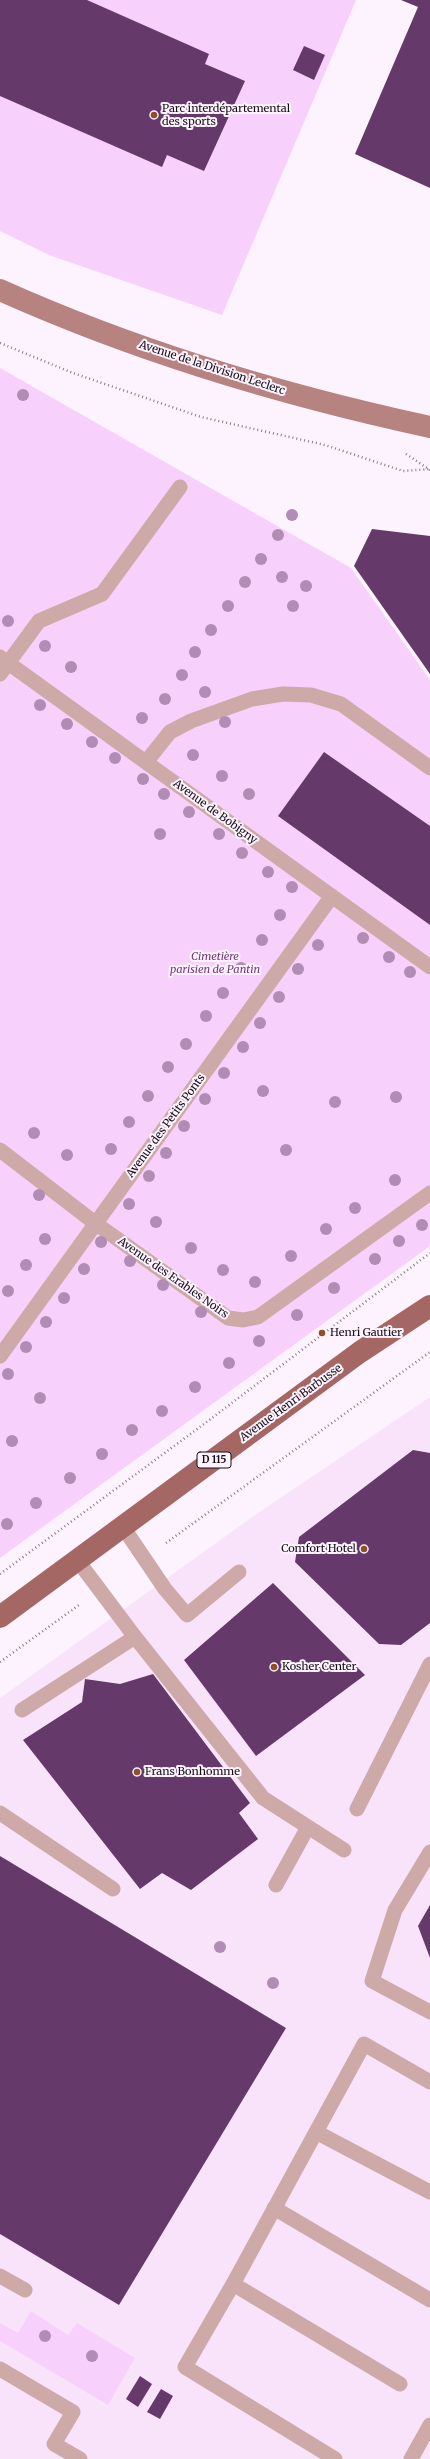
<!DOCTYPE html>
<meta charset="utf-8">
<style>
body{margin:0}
canvas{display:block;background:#fdf3fe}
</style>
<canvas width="430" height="2459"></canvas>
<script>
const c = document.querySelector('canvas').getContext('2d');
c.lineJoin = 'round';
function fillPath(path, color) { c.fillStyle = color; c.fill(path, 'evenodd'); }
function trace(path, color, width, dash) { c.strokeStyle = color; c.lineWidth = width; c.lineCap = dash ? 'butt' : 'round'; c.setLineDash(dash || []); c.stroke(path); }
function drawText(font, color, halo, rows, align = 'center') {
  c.font = font + ' Merriweather,serif'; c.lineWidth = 4; c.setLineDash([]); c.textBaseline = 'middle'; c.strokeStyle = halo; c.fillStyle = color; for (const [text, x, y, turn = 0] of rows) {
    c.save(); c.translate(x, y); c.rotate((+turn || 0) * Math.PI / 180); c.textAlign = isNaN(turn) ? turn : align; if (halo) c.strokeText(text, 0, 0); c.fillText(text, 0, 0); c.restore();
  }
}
const built = new Path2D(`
 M430,1397v1062h-430v-761l255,-183z`);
const green = new Path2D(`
 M0,0h356l-134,315 -173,-60 -49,-24z
 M0,368l351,200 79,112v566l-430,312z
 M31,2311l37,24 9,-12 58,35 -27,47 -108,-64v-18l18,10z`);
const building = new Path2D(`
 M0,0h87l122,54 -4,10 40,17 -41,90 -37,-16 -5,12 -162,-71z
 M401,0h29v188l-75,-34 63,-147z
 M304,46l21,9 -11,25 -21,-10z
 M372,529l58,7v138l-76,-108z
 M324,752l106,74v99l-152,-109z
 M413,1450l17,3v170l-29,22 -22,-1 -84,-82 4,-25z
 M273,1583l92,92 -109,81 -72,-96z
 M153,1674l97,129 -11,10 19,26 -67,51 -29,-17 -22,16 -117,-149 59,-38 3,-23 35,5z
 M0,1856l286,172 -167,277 -119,-71z
 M430,1905v53l-12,-32z
 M140,2376l12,8 -14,23 -12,-8z
 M161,2389l12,7 -13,23 -13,-7z`);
const path = new Path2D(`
 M0,343l73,30 128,44 124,28 78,26 27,-2
 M406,454l24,16
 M166,1543l264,-191
 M0,1574l204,-150 226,-171
 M0,1662l79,-57`);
const lane = new Path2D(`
 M0,657l430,310
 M0,674l39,-53 63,-27 78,-107
 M146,762l24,-30 21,-11 61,-22 31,-5 28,1 30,9 89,64
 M0,1150l95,73 133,95 15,2 15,-3 172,-124
 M0,1356l332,-460
 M123,1527l42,62 22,26 52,-43
 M135,1637l128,161 81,52
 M22,1710l113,-73 -57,-76
 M357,1809l73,-145
 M0,1813l113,76
 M430,1852l-35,58 -23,71 58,31
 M276,1885l32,-58
 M316,2132l114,60
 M274,2208l156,92
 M0,2276l25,14
 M233,2284l131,-240 66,38
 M0,2369l73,43 -19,32 26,15
 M335,2459l-150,-92 48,-83 167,100
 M411,2459l19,-34`);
const secondary = new Path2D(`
 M0,290c138,62 282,105 430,137`);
const primary = new Path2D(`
 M0,1617l360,-265 70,-46`);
const trees = [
 [23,395],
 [292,515],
 [278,535],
 [261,559],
 [282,577],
 [245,582],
 [306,586],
 [228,606],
 [293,606],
 [8,621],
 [211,630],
 [45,646],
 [195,652],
 [71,667],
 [182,675],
 [205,692],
 [165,699],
 [40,705],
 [142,718],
 [225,722],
 [67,724],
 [92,742],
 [193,755],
 [115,758],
 [222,776],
 [143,779],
 [164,794],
 [249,794],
 [189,812],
 [160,834],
 [219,834],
 [242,853],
 [268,872],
 [292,887],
 [280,915],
 [363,938],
 [262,940],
 [318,945],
 [389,957],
 [241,968],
 [298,969],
 [410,972],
 [223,993],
 [279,997],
 [206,1016],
 [260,1023],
 [186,1044],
 [243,1047],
 [168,1067],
 [224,1073],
 [263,1091],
 [148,1096],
 [396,1097],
 [205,1099],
 [335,1102],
 [129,1122],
 [184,1126],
 [34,1133],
 [111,1149],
 [286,1150],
 [166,1153],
 [67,1155],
 [149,1176],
 [395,1180],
 [39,1195],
 [129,1204],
 [355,1208],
 [156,1222],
 [422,1225],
 [326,1229],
 [45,1239],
 [399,1241],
 [101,1242],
 [191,1248],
 [291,1256],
 [375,1259],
 [130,1261],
 [26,1265],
 [84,1269],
 [223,1270],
 [255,1282],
 [163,1285],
 [334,1288],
 [8,1291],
 [64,1298],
 [201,1312],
 [297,1315],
 [46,1322],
 [259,1341],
 [26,1347],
 [229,1363],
 [8,1374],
 [195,1387],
 [40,1398],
 [162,1411],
 [132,1430],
 [12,1441],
 [102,1454],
 [70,1478],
 [36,1503],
 [7,1524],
 [220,1947],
 [273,1983],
 [45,2336],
 [92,2356]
];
const markers = [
 [154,115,4,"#924d24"],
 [322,1333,4,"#924d24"],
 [364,1549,4,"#924d24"],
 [274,1667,4,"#924d24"],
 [137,1772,4,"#924d24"]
];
const shields = [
 [214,1460,34]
];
const shieldNames = [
 ["D 115",214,1460]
];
const poiNames = [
 ["Parc interdépartemental",162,109],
 ["des sports",162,122],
 ["Henri Gautier",330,1333],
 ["Comfort Hotel",356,1549,"right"],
 ["Kosher Center",282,1667],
 ["Frans Bonhomme",145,1772]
];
const streetNames = [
 ["Avenue de la Division Leclerc",212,368,18],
 ["Avenue de Bobigny",215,812,36],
 ["Avenue des Petits Ponts",166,1126,-54],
 ["Avenue des Erables Noirs",173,1278,35],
 ["Avenue Henri Barbusse",291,1403,-36]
];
const parkNames = [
 ["Cimetière",215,957],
 ["parisien de Pantin",215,970]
];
fillPath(built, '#f9e3fb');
fillPath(green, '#f7d1fb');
fillPath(building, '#65396a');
trace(path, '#867e86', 2.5, [1, 3]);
trace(lane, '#cda9a7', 15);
trace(secondary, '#b68380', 22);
trace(primary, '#a56764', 22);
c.fillStyle = '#b18cb5';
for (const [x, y] of trees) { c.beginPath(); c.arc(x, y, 6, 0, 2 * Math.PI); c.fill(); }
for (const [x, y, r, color] of markers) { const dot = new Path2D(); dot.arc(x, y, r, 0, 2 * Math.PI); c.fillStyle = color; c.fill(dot); trace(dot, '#fdf3fe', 1.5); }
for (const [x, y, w] of shields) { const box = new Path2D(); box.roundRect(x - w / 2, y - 8, w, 16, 3); c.fillStyle = '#fdf3fe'; c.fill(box); trace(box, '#161016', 1); }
drawText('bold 10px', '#161016', null, shieldNames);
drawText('11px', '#161016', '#fdf3fe', poiNames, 'left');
drawText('11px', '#161016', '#fdf3fe', streetNames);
drawText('italic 11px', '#72377a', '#fdf3fe', parkNames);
</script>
